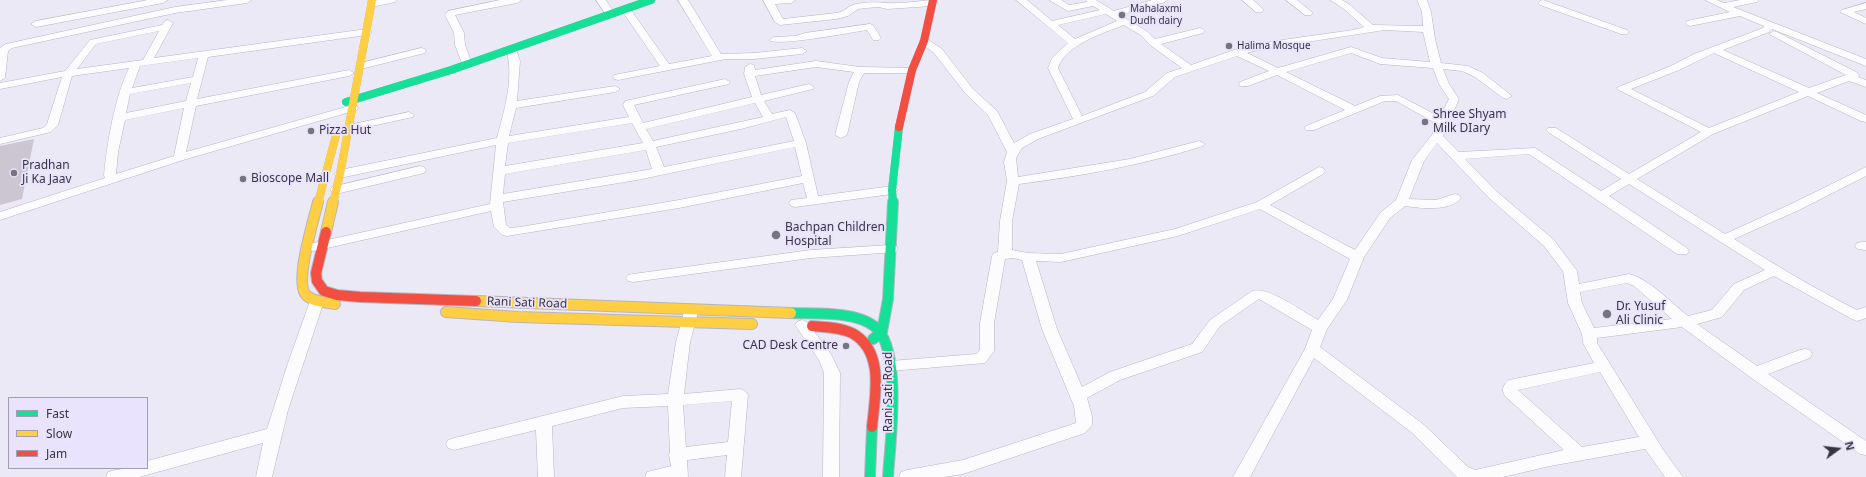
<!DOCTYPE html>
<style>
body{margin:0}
#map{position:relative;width:1866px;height:477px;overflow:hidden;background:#ece9f7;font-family:"Noto Sans",sans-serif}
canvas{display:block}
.legend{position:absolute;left:8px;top:397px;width:140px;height:72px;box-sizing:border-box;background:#e9e3fd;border:1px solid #a29db2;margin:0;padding:5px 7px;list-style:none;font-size:12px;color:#383541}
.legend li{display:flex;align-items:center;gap:8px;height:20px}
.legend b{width:20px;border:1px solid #a29db2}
.north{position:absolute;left:1818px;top:429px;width:40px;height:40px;-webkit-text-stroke:3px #e9e3fd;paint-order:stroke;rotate:75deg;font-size:11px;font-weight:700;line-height:16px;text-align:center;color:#383541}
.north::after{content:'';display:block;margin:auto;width:14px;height:18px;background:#383541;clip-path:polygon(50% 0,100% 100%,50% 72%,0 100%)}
</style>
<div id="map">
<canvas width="1866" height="477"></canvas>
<ul class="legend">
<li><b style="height:5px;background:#16e098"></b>Fast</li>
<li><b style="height:5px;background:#ffcf43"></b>Slow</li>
<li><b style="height:5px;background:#f24e42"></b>Jam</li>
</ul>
<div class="north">N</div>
</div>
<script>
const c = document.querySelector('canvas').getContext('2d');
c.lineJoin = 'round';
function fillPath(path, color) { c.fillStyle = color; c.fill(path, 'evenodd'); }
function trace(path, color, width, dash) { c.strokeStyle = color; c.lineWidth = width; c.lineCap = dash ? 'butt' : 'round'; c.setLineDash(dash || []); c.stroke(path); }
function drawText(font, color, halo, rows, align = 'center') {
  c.font = font + ' "Noto Sans",sans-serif'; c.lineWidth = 3.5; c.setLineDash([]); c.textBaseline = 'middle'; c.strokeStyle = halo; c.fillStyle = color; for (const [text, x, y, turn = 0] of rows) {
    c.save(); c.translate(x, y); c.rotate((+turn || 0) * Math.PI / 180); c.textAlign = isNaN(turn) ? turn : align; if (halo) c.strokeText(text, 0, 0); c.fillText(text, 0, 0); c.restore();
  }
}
const building = new Path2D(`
 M34,139l-12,60 -22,6v-59z`);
const street = new Path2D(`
 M148,0h20l-5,3 -127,24 -5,-3 5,-3z
 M227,0h25l-5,3 -72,10 -163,35 -4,3 -3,27 -5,3v-33l6,-4 169,-37z
 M378,0h19l-2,2 -23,5 -5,-3 2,-2z
 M500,0h22l-5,3 -62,12 9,18 1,12 7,19 -1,2h-8l-8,-21 -1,-12 -9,-18 3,-4z
 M596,0h10l9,14 -2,2h-6z
 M678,0h10l33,54 33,-1 48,-5 5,3 -5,3 -48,5h-28l-108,21 -4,-1 -1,-2 1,-2 46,-9 -40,-58 5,-3 3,1 41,58 43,-8z
 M763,0h33l-5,3 -16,1 8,15 53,-6c8,-1 12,-7 20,-9 12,-2 20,-2 31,-1 15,1 31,-2 45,-3l5,3 -5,3 -45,3 -8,-2 -13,1 -8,1 -10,7 -12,3 -56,6 -5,-3z
 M1016,0h11l25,21 48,-11 -7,-4 -25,5 -19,-11h12l8,5 18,-3 -2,-2h11l18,11 38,-11h15l-2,2 -45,13 28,17 7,7 45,-11 3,1 2,2 -2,2 -42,11 30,21 43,-15 27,-7 92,-13 11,-3 -20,-18 -14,-9h12l8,5 23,20 50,1 -1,-14 -5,-12h10l4,12 4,27 6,24 27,3 15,7 29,23 -5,3 -4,-1 -28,-21 -13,-6 -19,-2 6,15 10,15 -16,37 16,16 76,-4 66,43 20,-12 -73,-47 -2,-2 2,-2h8l73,46 72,-42 -84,-43 1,-2 53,-21 23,-12 69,-26 1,-2 -24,-10 -50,10 -3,-1 -2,-2 2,-2 43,-9 -25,-12h12l7,3 16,-3h19l-2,2 -24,5 133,52v7l-94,-37 -3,3 -46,18 86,38 37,-13 -77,-41 5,-3 3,1 81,41 1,2 -1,2 8,3v7l-17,-6 -32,12 49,22v7l-5,-1 -53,-25 -95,38 -76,45 88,55 66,-30 75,-37v9l-67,34 -65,29c40,25 81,50 123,71l9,-3v11l-9,3 -5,-2 -78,-43 -30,14 -22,27 -25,7 60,42 43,-16 5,-1 5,1 2,4 -2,4 -42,16 98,67v14l-6,-1 -110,-77 -68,-50 -85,11v5l67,108 19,26h-18l-20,-28 -95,17 -47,11h-46l-46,-45 -97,-74 -64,119h-17l72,-128 7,-19 -53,-31 -39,27 -18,26 -82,28 -33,18 5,18v9l-7,8 -122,41 -19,3h-45l2,-5 6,-2 56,-10 113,-37 -2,-17 -32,-77 -20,-69 -9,-2 -8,1 -11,64v28l-9,12 -94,8 -5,-1 -3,-4 3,-4 5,-1 85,-7 4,-4v-27l12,-67 2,-3 4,-1 2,-31 7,-40 -3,-19 3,-10 -19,-37 -23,-22 -31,-40 -13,-10 -2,-2 2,-2h6l15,10 31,40 24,22 17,32 16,-9 43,-15 -25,-51 4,-10 16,-15zM1106,14l11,7 -42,18 -17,-14zM1124,25l18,11 8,9 32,23 -15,5 -22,19 -63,24 -24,-48c7,-23 45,-35 66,-43zM1385,30l38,2 7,30 -48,-4 -31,-11 -73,21 -31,-15 14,-4zM1351,53l29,11 53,4 6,16 10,15 -9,18 -42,-22 -18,1 -25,10 -69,-34zM1714,53l85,39 -90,36 -78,-39 48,-19zM1237,56l32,15 -29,11 -1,2 1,2h8l29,-11 68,35 -39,16 -2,2 2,2h8l71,-29h11l41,23 -5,11 -20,25 -16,40 -15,12 -26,38 -85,-45 53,-31 2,-3 -2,-3 -4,-1 -62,35 -82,27 -114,25 -33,-1 -16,-3v-29l7,-37c62,-8 124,-19 184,-38l2,-2 -6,-3 -69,18 -112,18 -2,-19 6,-10 16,-9 115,-43 22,-19zM1437,143l51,54 56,49 19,25 5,32 14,31 1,9 11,20 -85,17c-6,5 -8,9 -4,16l59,54 -89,20 -7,-3 -45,-43 -103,-77 7,-18 20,-29 17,-43 26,-39 15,-12c14,2 46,6 56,-8l-2,-3 -4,-1 -19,6 -27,-1 15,-38zM1529,154l148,100h10l2,-3 -2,-3 -78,-52 20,-12 136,86 -31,14 -22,26 -24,6c-18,-14 -37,-36 -59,-42l-50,10 -2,-13 -23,-31 -58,-49 -31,-32zM1260,209l90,50 -17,40 -15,21c-15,-8 -49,-34 -66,-29l-42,29 -18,24 -82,28 -28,15 -25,-58 -21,-68 25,1 117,-26zM1627,283l7,3 38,33 -78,9 -12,-25 -2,-11zM1600,372l39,65 -57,10 -64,-57z
 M1242,0h11l11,10 -2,2h-6z
 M1286,0h11l16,13 -2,2h-6z
 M1543,0l84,30 2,2 -2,2h-6l-81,-29 -2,-2 2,-2z
 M1866,3v6l-12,3 12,6v6l-26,-12 2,-2z
 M168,20l5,3 -19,35 213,-29 5,3 -5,3 -159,22 -11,42 152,-29 5,3 -5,3 -153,30 -10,46 163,-46h8l1,2 -1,2 -174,50 -183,60v-8l105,-34 -1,-3c3,-33 11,-78 25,-107l-57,8 -14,49 -7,7 -51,12v-6l43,-10 4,-4 15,-47 -62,12v-6l65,-12 25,-31 72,-15 3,-4zM159,31l-16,29 -66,9 19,-25zM198,58l-5,19 -61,11 8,-22zM191,83l-5,18 -60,12 4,-19zM184,108l-10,48 -58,18 2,-22 7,-32z
 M870,24l3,1 8,13 -2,2h-6l-6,-10c-14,2 -91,17 -98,10l5,-3 22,-1 9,-3z
 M511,46l5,3 4,12 -3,40 98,-15 5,3 -5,3 -99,16 -7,28 120,-19 -6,-12 2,-4 100,-22 5,3 -1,2 -95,21 9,18 109,-26 -8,-23 1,-7 5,-3 4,1 1,5 61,-9 44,6 56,1 1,2 -5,3h-48l-5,9 -12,53 -6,3 -6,-3 14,-53 5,-10 -38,-5 -61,9 6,19 48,-11 5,3 -1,2 -49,12 8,13 18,-4 5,3 11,30 12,53 74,-10 6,4 -6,4 -97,13 -4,-1 -2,-3 2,-3 16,-2 -4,-15 -124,25 -172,28 -5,-1 -8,-8 -3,-16 -177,40 -5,-1 -2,-3 2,-3 5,-1 176,-39 6,-59 -156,33 -6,-4 6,-4 157,-32c7,-27 18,-61 9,-89zM755,103l8,14 -110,24 -7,-12zM786,117l8,24 -130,26 -8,-20 85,-18zM632,123l11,20 -138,23 3,-23zM795,147l7,29 -123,24 -159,27 -10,1 -4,-3 -3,-23 134,-22zM646,150l6,19 -149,25 2,-20z
 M421,48l4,1 1,2 -1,2 -64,16 -5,-3 1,-2z
 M409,112l5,3 -1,2 -64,14 -6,-3 6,-3z
 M420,166l4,1 2,3 -2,3 -88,21 -6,-4 2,-3z
 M1862,242h4v8l-9,-1 -2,-3 2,-3z
 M891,245l5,1 2,3 -2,3 -85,6 -178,24 -5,-1 -2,-3 2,-3 5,-1 178,-24z
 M317,296l5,2 2,3 -36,109 -16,67h-16l7,-34 -124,34h-33l2,-5c13,-4 25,-4 39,-4v-7l120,-32 20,-63 23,-65 2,-3z
 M691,307l5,2 2,3 -8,30 -6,52 56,-5 5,2 3,4 -7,82h-16l2,-22 -40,5 1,17h-43l2,-5 24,-6 -2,-11 1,-3 -2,-46 -45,2 -71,18 2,51h-16l-2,-47 -82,20 -6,-2 -2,-4 2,-4 6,-2 169,-42 45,-2 8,-52 8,-30 2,-3zM732,401l-4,41 -42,5 -3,-42z
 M802,320l5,2 24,32 9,19 -1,104h-16l1,-104 -5,-13 -24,-35 2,-3z`);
const fastFar1 = new Path2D(`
 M346,102l105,-32 200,-70
 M893,203l-1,-13 7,-63`);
const fast = new Path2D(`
 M791,313c24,1 63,-2 83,13 29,21 16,118 14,151
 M873,339l9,-7 6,-33 5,-97
 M870,477l2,-50`);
const slowFar1 = new Path2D(`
 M318,203l18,-68
 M333,203l7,-29 32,-174`);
const slow = new Path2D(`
 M318,202c-4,17 -24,80 -12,93 7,7 20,7 29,9
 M326,232l7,-30
 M476,301l315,12
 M446,312l72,5 234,7`);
const jamFar1 = new Path2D(`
 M899,127l13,-57 12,-29 9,-41`);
const jam = new Path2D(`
 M326,232l-10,41 1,8 7,10 13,4 23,2 116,4
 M812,326c13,1 28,1 40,7 33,18 23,63 20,94`);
const markers = [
 [1122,15,4,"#777481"],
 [1229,46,4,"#777481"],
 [1425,122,4,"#777481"],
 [311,131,4,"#777481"],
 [14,173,4,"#777481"],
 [243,179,4,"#777481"],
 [776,235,5,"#777481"],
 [1607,314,5,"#777481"],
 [846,346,4,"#777481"]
];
const farPoinames = [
 ["Mahalaxmi",1130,9],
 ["Dudh dairy",1130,21],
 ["Halima Mosque",1237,46]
];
const poiNames = [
 ["Shree Shyam",1433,115],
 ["Milk DIary",1433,129],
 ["Pizza Hut",319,131],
 ["Pradhan",22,166],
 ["Ji Ka Jaav",22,180],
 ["Bioscope Mall",251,179],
 ["Bachpan Children",785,228],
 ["Hospital",785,242],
 ["Dr. Yusuf",1616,307],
 ["Ali Clinic",1616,321],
 ["CAD Desk Centre",838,346,"right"]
];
const streetNames = [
 ["Rani Sati Road",527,303,2],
 ["Rani Sati Road",889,392,-90]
];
fillPath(building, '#cbc6d2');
trace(street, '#b7b4c1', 1);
trace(fastFar1, '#b7b4c1', 8);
trace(fast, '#b7b4c1', 12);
trace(slowFar1, '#b7b4c1', 8);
trace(slow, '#b7b4c1', 12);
trace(jamFar1, '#b7b4c1', 8);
trace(jam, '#b7b4c1', 12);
fillPath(street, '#fcfcfe');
trace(fastFar1, '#16e098', 8);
trace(fast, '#16e098', 10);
trace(slowFar1, '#ffcf43', 8);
trace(slow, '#ffcf43', 10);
trace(jamFar1, '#f24e42', 8);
trace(jam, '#f24e42', 10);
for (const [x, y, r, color] of markers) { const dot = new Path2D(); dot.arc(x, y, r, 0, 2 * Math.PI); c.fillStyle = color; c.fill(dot); trace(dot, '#e9e3fd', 1.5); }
drawText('10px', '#383541', '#e9e3fd', farPoinames, 'left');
drawText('12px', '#383541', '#e9e3fd', poiNames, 'left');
drawText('12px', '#383541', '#e9e3fd', streetNames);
</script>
